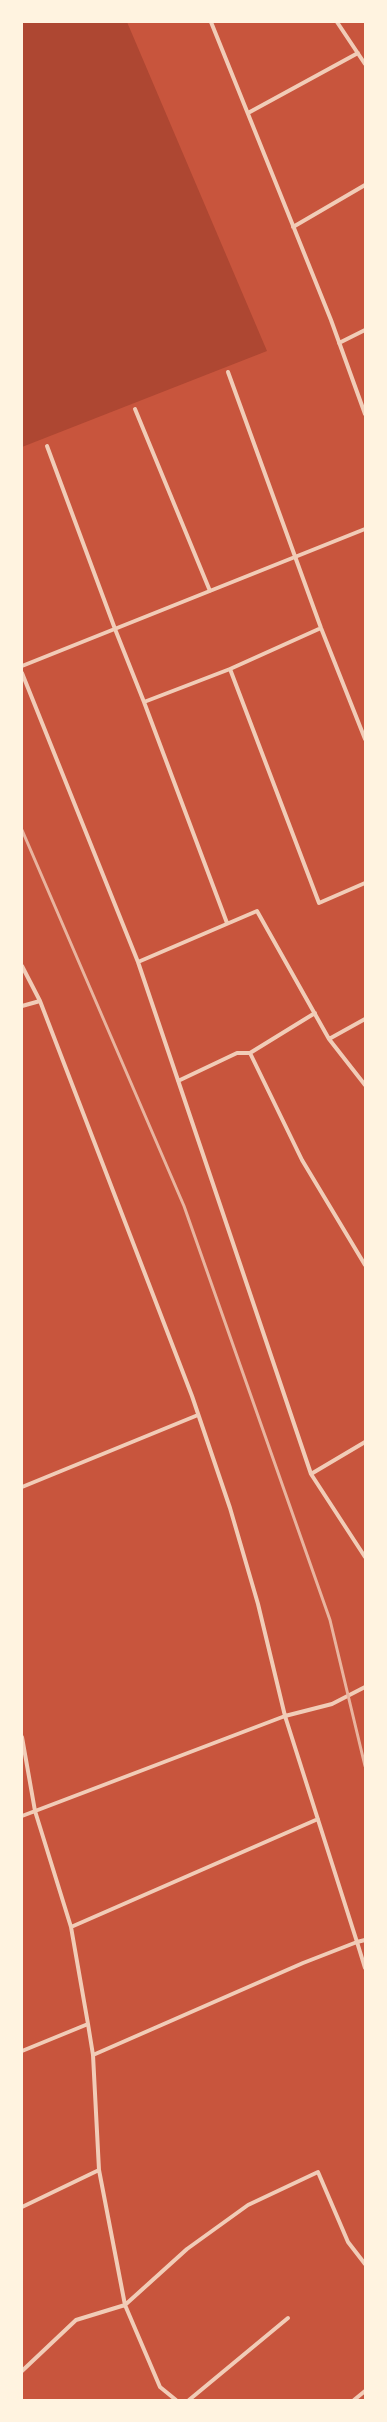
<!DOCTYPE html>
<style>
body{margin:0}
#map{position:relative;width:387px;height:2422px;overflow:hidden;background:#c8553d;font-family:"Space Grotesk",sans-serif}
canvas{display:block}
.frame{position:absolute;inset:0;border:23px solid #fff3e0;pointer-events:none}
</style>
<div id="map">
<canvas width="387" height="2422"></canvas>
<div class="frame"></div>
</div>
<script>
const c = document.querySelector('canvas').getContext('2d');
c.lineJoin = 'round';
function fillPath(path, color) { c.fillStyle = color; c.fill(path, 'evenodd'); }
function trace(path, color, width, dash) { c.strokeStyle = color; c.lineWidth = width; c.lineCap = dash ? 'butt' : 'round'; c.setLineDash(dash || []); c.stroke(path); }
const green = new Path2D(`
 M22,22h105l140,329 -245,96z`);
const minor = new Path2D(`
 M211,22l120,298 34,94
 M337,22l28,42
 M248,113l110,-60
 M293,227l72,-42
 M339,343l26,-13
 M228,372l93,256 44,111
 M135,409l75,182
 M47,446l68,183 29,73
 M22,666l343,-137
 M230,669l91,-41
 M22,673l116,289 173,512 54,83
 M227,923l-83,-221 86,-33 89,234 46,-20
 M138,962l119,-51 72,128 36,46
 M22,966l18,35 152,395 38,112 28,96 27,112 72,226 -54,21 -210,92 -5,-31 -66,27
 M22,1006l18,-5
 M329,1039l36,-20
 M250,1053l52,107 63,105
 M178,1081l59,-28h13l65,-40
 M311,1474l54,-32
 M22,1487l176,-72
 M22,1737l13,74 36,116
 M22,1816l263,-100 47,-12 33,-17
 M365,1940l-8,2 8,26
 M88,2024l-17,-97 247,-108
 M22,2207l77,-37
 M22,2371l54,-51 49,-15 -26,-135 -6,-115
 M176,2400l-16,-13 -35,-82 62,-56 61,-44 70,-33 30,70 17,22
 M189,2400l99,-82
 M354,2400l11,-9`);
const rail = new Path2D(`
 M22,830l162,376 146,414 35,146`);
fillPath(green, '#ae4732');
trace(minor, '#f1ccb7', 4);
trace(rail, '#e9b49f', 3);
</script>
